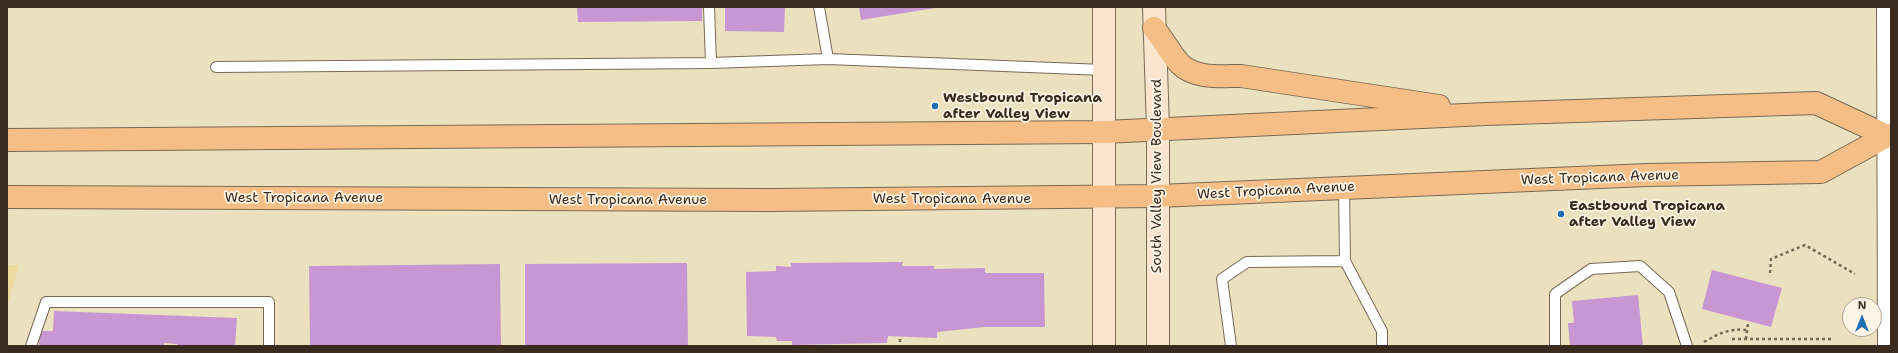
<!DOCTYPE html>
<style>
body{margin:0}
#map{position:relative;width:1898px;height:353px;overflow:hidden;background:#ebe1be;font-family:"Shantell Sans",sans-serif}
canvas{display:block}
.frame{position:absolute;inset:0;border:8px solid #3b2a1e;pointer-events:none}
.north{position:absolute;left:1842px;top:297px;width:40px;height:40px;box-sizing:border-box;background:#fcf5e5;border:1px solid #afa495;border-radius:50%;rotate:0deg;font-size:11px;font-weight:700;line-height:16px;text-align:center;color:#3b2a1e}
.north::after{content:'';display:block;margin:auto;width:14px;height:18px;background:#1f6fb2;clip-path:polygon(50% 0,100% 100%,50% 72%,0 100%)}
</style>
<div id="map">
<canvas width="1898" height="353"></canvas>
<div class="frame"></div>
<div class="north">N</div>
</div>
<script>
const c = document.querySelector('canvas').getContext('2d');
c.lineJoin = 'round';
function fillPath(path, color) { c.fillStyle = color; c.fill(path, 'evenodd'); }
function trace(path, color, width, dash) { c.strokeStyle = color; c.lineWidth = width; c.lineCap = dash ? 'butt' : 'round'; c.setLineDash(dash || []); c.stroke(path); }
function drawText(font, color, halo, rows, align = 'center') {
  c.font = font + ' "Shantell Sans",sans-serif'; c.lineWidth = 3.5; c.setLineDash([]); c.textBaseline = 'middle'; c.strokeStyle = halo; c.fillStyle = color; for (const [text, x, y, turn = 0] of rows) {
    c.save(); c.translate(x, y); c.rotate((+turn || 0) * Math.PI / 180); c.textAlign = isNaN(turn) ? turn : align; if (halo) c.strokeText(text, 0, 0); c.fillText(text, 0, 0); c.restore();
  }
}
const sand = new Path2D(`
 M7,265h12l-12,41z`);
const building = new Path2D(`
 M577,7h125v14l-124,1z
 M725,7h60l-1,25 -59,-1z
 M859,7h76v1l-74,12z
 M903,262l-1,4h32v3l51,-1v5h59l1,54h-60l-48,5v6l-49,-2 -1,7 -95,2v-4h-15l-1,-4 -29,-1 -1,-64 30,-1v-5l15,1v-4z
 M687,263l1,83h-163v-82z
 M500,264l1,82h-191l-1,-80z
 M1712,270l70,18 -11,39 -69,-18z
 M1638,295l5,51h-73l-2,-23h6l-2,-22z
 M54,311l183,7 -2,28h-58v-2l-13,-1v3h-125l1,-15h13z`);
const path = new Path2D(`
 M1770,273l1,-14 34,-14 50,29
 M900,339v7
 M1732,339h99
 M1746,339l2,-16
 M1704,342c14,-8 25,-14 42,-12`);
const lane = new Path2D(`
 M709,7l2,56
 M819,7l9,52 276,11
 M216,67l495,-4 117,-4
 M1345,261l37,70v15
 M31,346l15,-44h223v44
 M1231,346l-9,-67 25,-17 98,-1 -1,-73
 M1555,346v-52l36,-25 49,-3 29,26 18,54`);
const street = new Path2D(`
 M1887,7l1,339`);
const secondary = new Path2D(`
 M1104,7v339
 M1154,7l4,122v217`);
const primary = new Path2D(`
 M1154,28c9,11 16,25 26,36 15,15 42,12 61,12l198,30
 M7,140l1097,-8 382,-18 330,-11 71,33 4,-1
 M7,197l764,3 387,-4 489,-21 174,-3 66,-36`);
const markers = [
 [935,106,4,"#1f6fb2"],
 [1561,214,4,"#1f6fb2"]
];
const poiNames = [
 ["Westbound Tropicana",943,98],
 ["after Valley View",943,114],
 ["Eastbound Tropicana",1569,206],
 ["after Valley View",1569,222]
];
const streetNames = [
 ["South Valley View Boulevard",1157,176,-90],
 ["West Tropicana Avenue",1600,178,-2],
 ["West Tropicana Avenue",1276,191,-3],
 ["West Tropicana Avenue",304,198],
 ["West Tropicana Avenue",952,199],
 ["West Tropicana Avenue",628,200]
];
fillPath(sand, '#eeda9e');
fillPath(building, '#c896d3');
trace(lane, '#796a56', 12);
trace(street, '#796a56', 22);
trace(secondary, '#796a56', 24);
trace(primary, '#796a56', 24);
trace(path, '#796a56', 2.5, [3, 3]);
trace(lane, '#fff', 10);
trace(street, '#fff', 20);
trace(secondary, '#fbe5cf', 22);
trace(primary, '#f5be86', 22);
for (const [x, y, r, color] of markers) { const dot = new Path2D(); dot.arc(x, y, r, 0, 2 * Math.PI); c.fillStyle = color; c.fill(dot); trace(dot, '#fcf5e5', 1.5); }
drawText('bold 14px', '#3b2a1e', '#fcf5e5', poiNames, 'left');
drawText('14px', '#3b2a1e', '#fcf5e5', streetNames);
</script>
